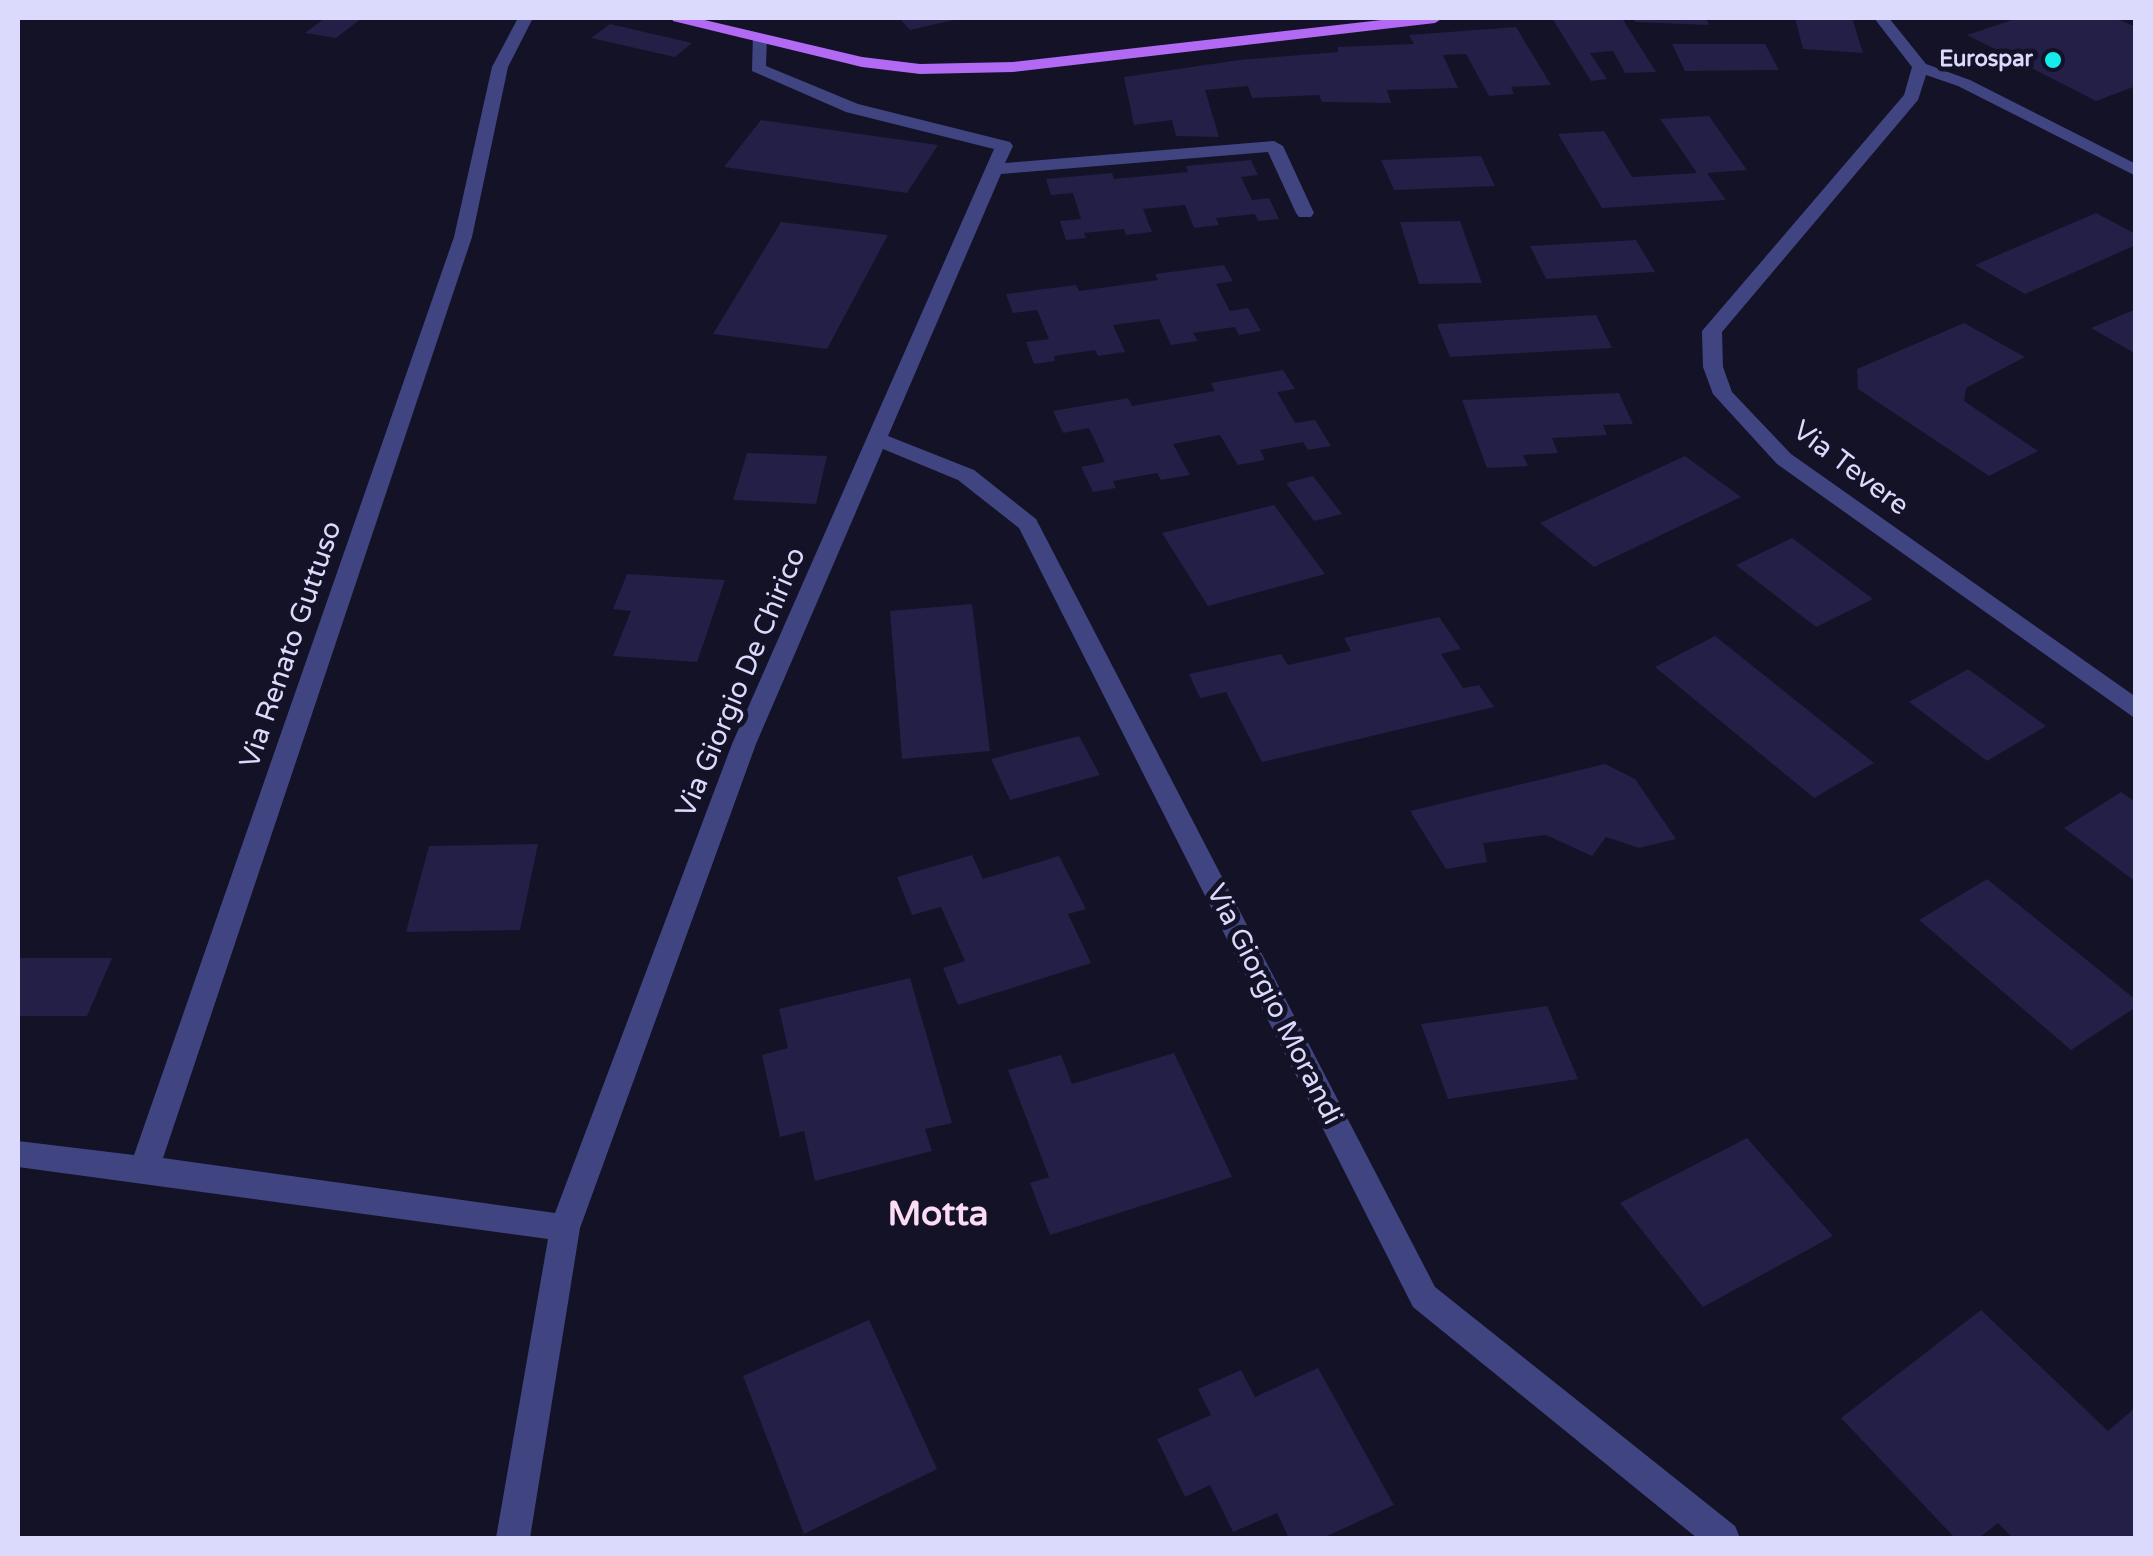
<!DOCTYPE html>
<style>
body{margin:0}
#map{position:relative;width:2153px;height:1556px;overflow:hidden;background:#131227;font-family:"Varela Round",sans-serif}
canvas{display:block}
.frame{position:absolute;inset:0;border:20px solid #dbdafc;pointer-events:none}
</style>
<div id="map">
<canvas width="2153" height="1556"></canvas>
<div class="frame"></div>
</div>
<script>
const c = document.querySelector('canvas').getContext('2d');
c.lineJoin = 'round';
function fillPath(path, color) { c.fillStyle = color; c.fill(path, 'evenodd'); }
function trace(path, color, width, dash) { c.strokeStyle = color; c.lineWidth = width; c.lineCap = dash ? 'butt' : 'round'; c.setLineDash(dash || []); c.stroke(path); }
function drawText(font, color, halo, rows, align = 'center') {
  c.font = font + ' "Varela Round",sans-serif'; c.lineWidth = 10; c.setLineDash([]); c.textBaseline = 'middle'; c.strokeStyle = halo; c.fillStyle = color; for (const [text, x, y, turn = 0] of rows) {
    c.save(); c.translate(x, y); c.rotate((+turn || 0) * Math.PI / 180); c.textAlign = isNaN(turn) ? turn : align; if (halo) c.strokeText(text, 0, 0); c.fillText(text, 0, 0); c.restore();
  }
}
const building = new Path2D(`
 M325,18h37l-26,20 -31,-5z
 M899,18h59v1l-48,11z
 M1552,18h70l34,54 -31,1 -12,-22 -23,2 17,26 -16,2z
 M1634,18h72l3,7 -74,-3z
 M1795,18h57l11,35 -60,-4z
 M2018,18h97l21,9v59l-40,15 -129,-66z
 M610,24l82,19 -17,14 -84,-19z
 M1516,27l35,58 -40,2 3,7 -25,2 -23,-42 -23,1 15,33 -71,2 4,13 -69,-1 -3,-7 -67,3 -4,-12 -43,4 14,47 -43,-1 -4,-16 -38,5 -10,-48 115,-17 99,-8v-5l76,-3 -5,-9z
 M1672,44h93l14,26 -94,1z
 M1709,116l38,54 -40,3 19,27 -124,8 -44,-74 46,-3 28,46 65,-4 -37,-54z
 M761,120l177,25 -31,48 -183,-26z
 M1481,156l14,30 -101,4 -13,-30z
 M1251,160l7,15 -17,2 11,23 17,-2 10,21 -21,2 -3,-7 -39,4 3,7 -25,3 -9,-23 -42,4 9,23 -26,3 -2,-6 -40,4 2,5 -20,2 -6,-19 21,-2 -8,-26 -22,2 -5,-16 66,-6 2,6 74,-7 -2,-6z
 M2096,213l40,21v11l-111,49 -50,-29z
 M1460,221l22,62 -63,1 -19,-62z
 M781,222l107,13 -61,114 -114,-15z
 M1636,240l19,32 -109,7 -16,-33z
 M1224,265l9,16 -17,3 14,27 18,-3 13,23 -22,4 -4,-8 -42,6 5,8 -27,4 -12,-26 -46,6 12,27 -27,4 -3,-6 -41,6 1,5 -21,3 -8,-22 23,-3 -12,-29 -24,3 -7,-19 70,-9 3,6 79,-11 -3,-6z
 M2136,309v45l-45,-26z
 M1596,315l16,33 -162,9 -13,-33z
 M1964,323l61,34 -59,31 -2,13 74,50 -49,25 -131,-87 -1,-20z
 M1283,370l12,19 -18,3 18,31 20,-3 16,26 -23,4 -5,-8 -43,8 5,10 -27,5 -18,-30 -47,9 17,31 -29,5 -4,-7 -44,8 3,7 -23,4 -12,-25 24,-5 -16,-34 -26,5 -10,-22 75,-13 4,8 83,-15 -4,-8z
 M1619,393l14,31 -30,1 4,10 -55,3 6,15 -35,2 5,11 -41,2 -25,-68z
 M747,453l80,3 -11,48 -83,-4z
 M1685,456l56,41 -147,70 -54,-44z
 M1313,476l29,38 -28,7 -28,-38z
 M1274,505l51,69 -117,32 -46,-73z
 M1792,538l81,61 -57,28 -80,-62z
 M627,574l98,6 -28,82 -84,-6 18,-45 -18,-2z
 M972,604l18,147 -88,8 -12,-148z
 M1439,617l22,32 -20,5 22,34 16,-3 15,22 -232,55 -36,-70 -26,6 -11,-24 92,-20 7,11 63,-14 -7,-13z
 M1715,636l159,127 -60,35 -159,-131z
 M1968,669l78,57 -59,35 -78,-59z
 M1079,736l21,39 -90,25 -19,-41z
 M1605,764l30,15 41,60 -37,9 -33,-11 -14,19 -46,-21 -63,8 4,19 -41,7 -36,-58z
 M2121,792l15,10v80l-72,-54z
 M538,844l-18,86 -114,2 23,-86z
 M972,855l11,24 76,-23 27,53 -18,5 23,49 -133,42 -15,-37 22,-7 -24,-54 -29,8 -15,-38z
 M1987,879l149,121v7l-65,43 -152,-130z
 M18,958h94l-25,58h-69z
 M910,978l42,145 -27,6 7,22 -117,30 -11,-50 -24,6 -18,-82 26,-7 -9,-39z
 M1547,1006l31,73 -130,20 -27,-75z
 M1174,1053l58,124 -182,58 -20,-52 19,-6 -41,-107 53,-15 11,29z
 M1747,1138l86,98 -130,71 -83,-104z
 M1981,1310l127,121 28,-24v131h-123l-15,-15 -19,15h-24l-114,-120z
 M869,1320l68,149 -133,65 -61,-158z
 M1318,1368l76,137 -71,33h-34l-12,-25 -44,19 -23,-47 -25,12 -28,-58 54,-24 -13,-26 43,-19 14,27z`);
const minor = new Path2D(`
 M518,18h15l-25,49 -36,170 -309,921 392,55 177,-469 262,-595 -148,-37 -94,-41 1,-37 14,3 -1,29 92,38 152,38 3,4 -8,17 269,-22 9,5 31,67 -3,4h-12l-3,-4 -28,-61 -267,22 -113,262 86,34 62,49 399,768 300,239 5,12h-43l-284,-231 -394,-779 -61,-48 -75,-31 -127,295 -176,484 -50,310h-34l52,-299 -530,-72v-26l116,14 320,-918 38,-170z
 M1874,18h15l37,46 44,16 166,84v12l-178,-90 -32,-11 -8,25 -196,232 1,35 9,25 59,62 345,243v22l-359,-255 -64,-70 -10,-27 -1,-36 202,-236 8,-28z`);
const major = new Path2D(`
 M672,18h24l166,39 58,7 93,-2 386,-44h44l-8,5 -422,49 -93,2 -58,-7 -189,-46z`);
const markers = [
 [2053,60,10,"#15eded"]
];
const farPoinames = [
 ["Eurospar",2033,60]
];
const streetNames = [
 ["Via Tevere",1850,469,37],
 ["Via Renato Guttuso",292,645,-71],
 ["Via Giorgio De Chirico",742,683,-67],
 ["Via Giorgio Morandi",1273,1005,63]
];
const nearNeighbourhoodnames = [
 ["Motta",938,1216]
];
fillPath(building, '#231f46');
fillPath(minor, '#404582');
fillPath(major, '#b26af4');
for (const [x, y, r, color] of markers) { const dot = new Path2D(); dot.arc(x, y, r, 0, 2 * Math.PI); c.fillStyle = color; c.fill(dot); trace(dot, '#131227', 4); }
drawText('bold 22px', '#dbdafc', '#131227', farPoinames, 'right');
drawText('28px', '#dbdafc', '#131227', streetNames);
drawText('bold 35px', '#fcdcf4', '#131227', nearNeighbourhoodnames);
</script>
